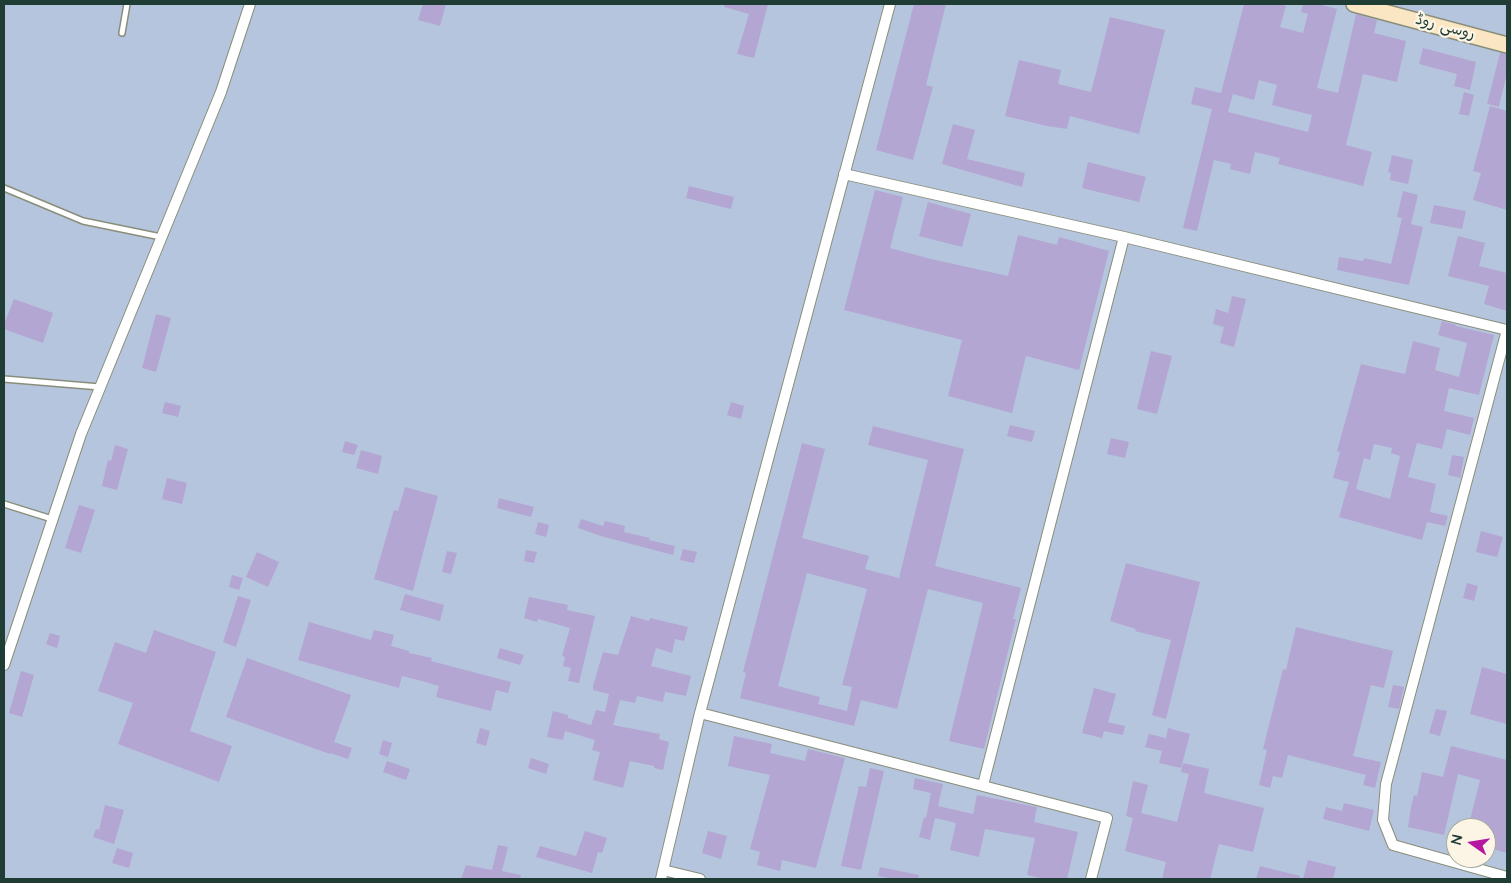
<!DOCTYPE html>
<meta charset="utf-8">
<style>
body{margin:0}
#map{position:relative;width:1511px;height:883px;overflow:hidden;background:#f3dfc1;font-family:"Architects Daughter",sans-serif}
canvas{display:block}
.frame{position:absolute;inset:0;border:5px solid #1f3d34;pointer-events:none}
.north{position:absolute;left:1446px;top:818px;width:50px;height:50px;box-sizing:border-box;background:#fcf5e5;border:1px solid #a4ab9e;border-radius:50%;rotate:283deg;font-size:14px;font-weight:700;line-height:20px;text-align:center;color:#1f3d34}
.north::after{content:'';display:block;margin:auto;width:18px;height:22px;background:#b5179e;clip-path:polygon(50% 0,100% 100%,50% 72%,0 100%)}
</style>
<div id="map">
<canvas width="1511" height="883"></canvas>
<div class="frame"></div>
<div class="north">N</div>
</div>
<script>
const c = document.querySelector('canvas').getContext('2d');
c.lineJoin = 'round';
function fillPath(path, color) { c.fillStyle = color; c.fill(path, 'evenodd'); }
function trace(path, color, width, dash) { c.strokeStyle = color; c.lineWidth = width; c.lineCap = dash ? 'butt' : 'round'; c.setLineDash(dash || []); c.stroke(path); }
function drawText(font, color, halo, rows, align = 'center') {
  c.font = font + ' "Architects Daughter","Playpen Sans Arabic",sans-serif'; c.lineWidth = 4.5; c.setLineDash([]); c.textBaseline = 'middle'; c.strokeStyle = halo; c.fillStyle = color; for (const [text, x, y, turn = 0] of rows) {
    c.save(); c.translate(x, y); c.rotate((+turn || 0) * Math.PI / 180); c.textAlign = isNaN(turn) ? turn : align; if (halo) c.strokeText(text, 0, 0); c.fillText(text, 0, 0); c.restore();
  }
}
const industrial = new Path2D(`
 M4,4h1503v52l-7,-2 -12,50 11,3 8,-33v805h-1503zM1456,828h30v30h-30z`);
const building = new Path2D(`
 M423,4h23l-6,22 -22,-6z
 M724,4h44l-14,54 -17,-4 12,-40 -25,-7z
 M914,4h32l-20,81 7,2 -20,73 -37,-10z
 M1244,4h33l9,2 -6,21 23,6 5,-19 -7,-2 2,-8h15l19,5 -20,79 21,5 18,-79 21,6 -3,13 32,8 -9,41 -34,-8 -17,71 26,7 -9,34 -85,-22 2,-6 -25,-6 -5,22 -20,-5 1,-5 -17,-4 -17,71 -14,-3 29,-119 -21,-5 4,-17 26,6zM1259,80l18,5 -5,20 40,10 -4,17 -80,-20 5,-18 21,6z
 M1110,17l55,13 -26,104 -69,-18 -3,13 -20,-3 -42,-10 14,-56 42,10 -3,14 33,8z
 M1423,48l53,14 -6,28 -16,-4 3,-12 -38,-10z
 M1500,53l7,1v20l-8,33 -12,-3z
 M1464,92l10,3 -5,21 -10,-2z
 M1490,106l17,5v99l-34,-10 8,-27 -8,-2z
 M953,124l22,6 -8,29 58,14 -3,14 -80,-23z
 M1392,155l21,5 -5,24 -18,-4 1,-7 -3,-1z
 M1088,162l58,15 -7,25 -57,-14z
 M689,186l45,11 -3,12 -45,-11z
 M875,190l28,7 -13,51 41,11 77,17 10,-41 39,10 2,-8 50,14 -30,119 -53,-14 -14,57 -64,-17 14,-56 -118,-30z
 M1403,191l15,4 -7,29 12,3 -14,58 -72,-15 2,-13 24,4 1,-3 27,6 11,-46 -5,-1z
 M928,202l43,12 -9,33 -43,-11z
 M1434,205l32,6 -4,18 -32,-6z
 M1458,236l27,7 -6,23 28,7v38l-23,-7 5,-18 -41,-10z
 M1232,296l14,3 -12,48 -14,-4 4,-16 -11,-3 3,-15 12,4z
 M14,299l39,14 -10,30 -39,-14v-5z
 M156,314l15,4 -15,54 -14,-4z
 M1442,321l14,4v1l38,9 -15,60 -30,-7 -5,23 30,7 -4,17 -23,-6 -5,20 -25,-6 -9,34 28,7 -6,28 18,4 -3,10 -18,-4 -5,18 -83,-23 10,-35 -16,-4 7,-26 -3,-1 24,-87 44,10 8,-33 27,7 -5,22 24,7 8,-34 -29,-8zM1374,444l18,4 -1,5 9,3 -10,43 -34,-10 8,-31 6,2z
 M1151,351l21,5 -15,58 -20,-5z
 M165,402l16,4 -3,11 -16,-4z
 M731,402l13,4 -3,13 -14,-4z
 M1010,425l25,6 -3,11 -25,-6z
 M873,426l91,23 -29,117 86,22 -8,31h3l-32,130 -35,-8 34,-138 -55,-14 -31,120 -36,-9 -7,26 -114,-28 6,-25 -3,-1 59,-229 23,6 -23,89 67,18 -4,13 34,9 29,-118 -60,-15zM807,573l60,16 -25,96 10,2 -5,24 -29,-7 2,-7 -42,-11z
 M1111,438l18,4 -4,16 -18,-4z
 M345,441l13,4 -4,10 -12,-3z
 M115,445l13,4 -11,41 -15,-4 6,-26 3,1z
 M361,450l21,6 -4,18 -22,-6z
 M1452,455l12,2 -4,21 -12,-3z
 M167,478l20,5 -5,21 -20,-5z
 M405,487l33,9 -25,95 -39,-12 20,-69 4,1z
 M499,498l35,9 -3,10 -34,-9z
 M79,505l16,5 -14,43 -16,-5z
 M581,519l22,7 2,-5 20,5 -1,6 26,6 -1,2 26,6 -2,9 -72,-19 -23,-8z
 M538,522l11,3 -3,12 -11,-3z
 M1481,531l22,6 -6,20 -21,-5z
 M683,549l14,3 -3,11 -14,-3z
 M526,550l11,2 -3,11 -10,-2z
 M447,551l10,2 -6,21 -9,-2z
 M257,552l22,10 -11,25 -22,-10z
 M1126,563l74,19 -34,137 -14,-4 19,-75 -36,-9 1,-2 -26,-8z
 M232,575l11,3 -4,12 -10,-3z
 M1467,583l11,3 -4,15 -11,-3z
 M405,594l39,11 -4,16 -40,-11z
 M238,596l13,4 -15,47 -13,-5z
 M529,597l39,8 -1,5 28,6 -16,67 -11,-2 3,-13 -8,-2 2,-9 -3,-1 8,-28 -32,-9 -1,3 -13,-4z
 M631,616l18,5 1,-3 38,9 -4,14 -9,-2 -3,14 -16,-5 -5,18 40,10 -5,20 -21,-4 -2,10 -26,-6 -2,7 -15,-3 -7,25 47,9 -1,5 10,3 -6,28 -9,-2v-2l-24,-5 -7,27 -30,-8 7,-28 -8,-2 3,-10 -30,-9 -2,9 -16,-3 6,-26 15,4v3l23,7 5,-15 9,2 4,-18 -16,-4v-4l10,-34 15,3z
 M309,622l62,18 3,-10 20,5 -3,11 18,5v2l23,5 -1,3 80,21 -3,11 -12,-3 -5,21 -55,-14 3,-11 -17,-5 -20,-5 -3,12 -101,-28z
 M1296,627l97,24 -9,37 -13,-3 -18,71 28,6 -6,26 -12,-3 3,-10 -78,-20 -6,23 -9,-2 -3,12 -11,-3 8,-35 -4,-1 20,-80 3,1z
 M154,630l62,22 -26,79 42,15 -13,36 -101,-38 15,-41 -35,-12 17,-49 31,11z
 M50,633l10,3 -3,12 -11,-4z
 M500,648l24,7 -4,10 -23,-7z
 M247,658l104,37 -17,47 18,6 -4,11 -18,-6v1l-104,-37z
 M1482,667l25,7v50l-37,-10z
 M21,671l13,4 -12,42 -13,-4z
 M1393,685l11,2 -5,22 -11,-2z
 M1094,688l22,6 -8,28 17,4 -2,9 -19,-4 -2,7 -20,-5z
 M1436,709l11,2 -7,25 -11,-3z
 M480,728l10,3 -4,15 -10,-3z
 M1168,728l22,6 -9,34 -22,-5 3,-12 -17,-4 4,-13 17,4z
 M734,736l38,8 -2,9 35,8 3,-12 37,9 -29,110 -34,-8 -2,11 -23,-6 3,-13 -10,-3 20,-74 -42,-9z
 M383,740l9,3 -4,14 -9,-3z
 M1451,746l56,14v93l-21,-6v-19h-18l12,-48 -22,-6 -14,61 -36,-8 3,-20 3,-12 3,1 5,-24 21,5z
 M531,758l18,6 -3,10 -18,-6z
 M387,761l23,8 -4,11 -23,-8z
 M1183,763l26,6 -5,24 60,15 -11,44 -34,-8 -9,35h-48l4,-17 -41,-11 8,-33 -7,-2 7,-35 15,4 -7,28 36,9 12,-48 -8,-2z
 M870,768l14,3 -23,99 -20,-4 18,-80 7,1z
 M915,778l28,6 -5,22 35,8 4,-19 60,12 -3,15 44,10 -11,47h-22l-18,-4 8,-37 -50,-9 -6,28 -29,-7 6,-27 -21,-5 -5,22 -11,-3 5,-20 2,1 5,-25 -18,-4z
 M1344,803l30,7 -5,21 -46,-12 3,-12 16,4z
 M105,805l19,5 -10,34 -21,-7 3,-8 3,1z
 M585,831l22,7 -5,15 -4,-1 -6,21 -56,-16 4,-11 36,10z
 M708,831l19,5 -6,23 -19,-6z
 M498,845l10,2 -6,24 19,4 -1,4h-59l5,-14 26,5z
 M117,848l16,5 -4,15 -17,-5z
 M1308,860l28,7 -3,12h-30z
 M1260,866l40,10 -1,3h-43z
 M880,867l39,8 -1,4h-25l-15,-3z`);
const service = new Path2D(`
 M122,33l5,-29
 M4,188l79,33 78,16
 M4,379l96,8
 M4,504l48,15`);
const minor = new Path2D(`
 M844,174l280,63 383,93 -121,454 -3,36 10,25 114,32
 M4,665l77,-231 140,-342 29,-88
 M700,713l407,105 -16,61
 M983,785l141,-548
 M663,870l37,9
 M661,879l39,-166 190,-709`);
const secondary = new Path2D(`
 M1354,4l153,41`);
const streetNames = [
 ["روسی روڈ",1445,28,15]
];
fillPath(industrial, '#b6c5de');
fillPath(building, '#b3a6d2');
trace(service, '#898e7a', 8);
trace(minor, '#898e7a', 12);
trace(secondary, '#898e7a', 18);
trace(service, '#fff', 5);
trace(minor, '#fff', 10);
trace(secondary, '#fbe6c4', 15);
drawText('15px', '#1f3d34', '#fcf5e5', streetNames);
</script>
